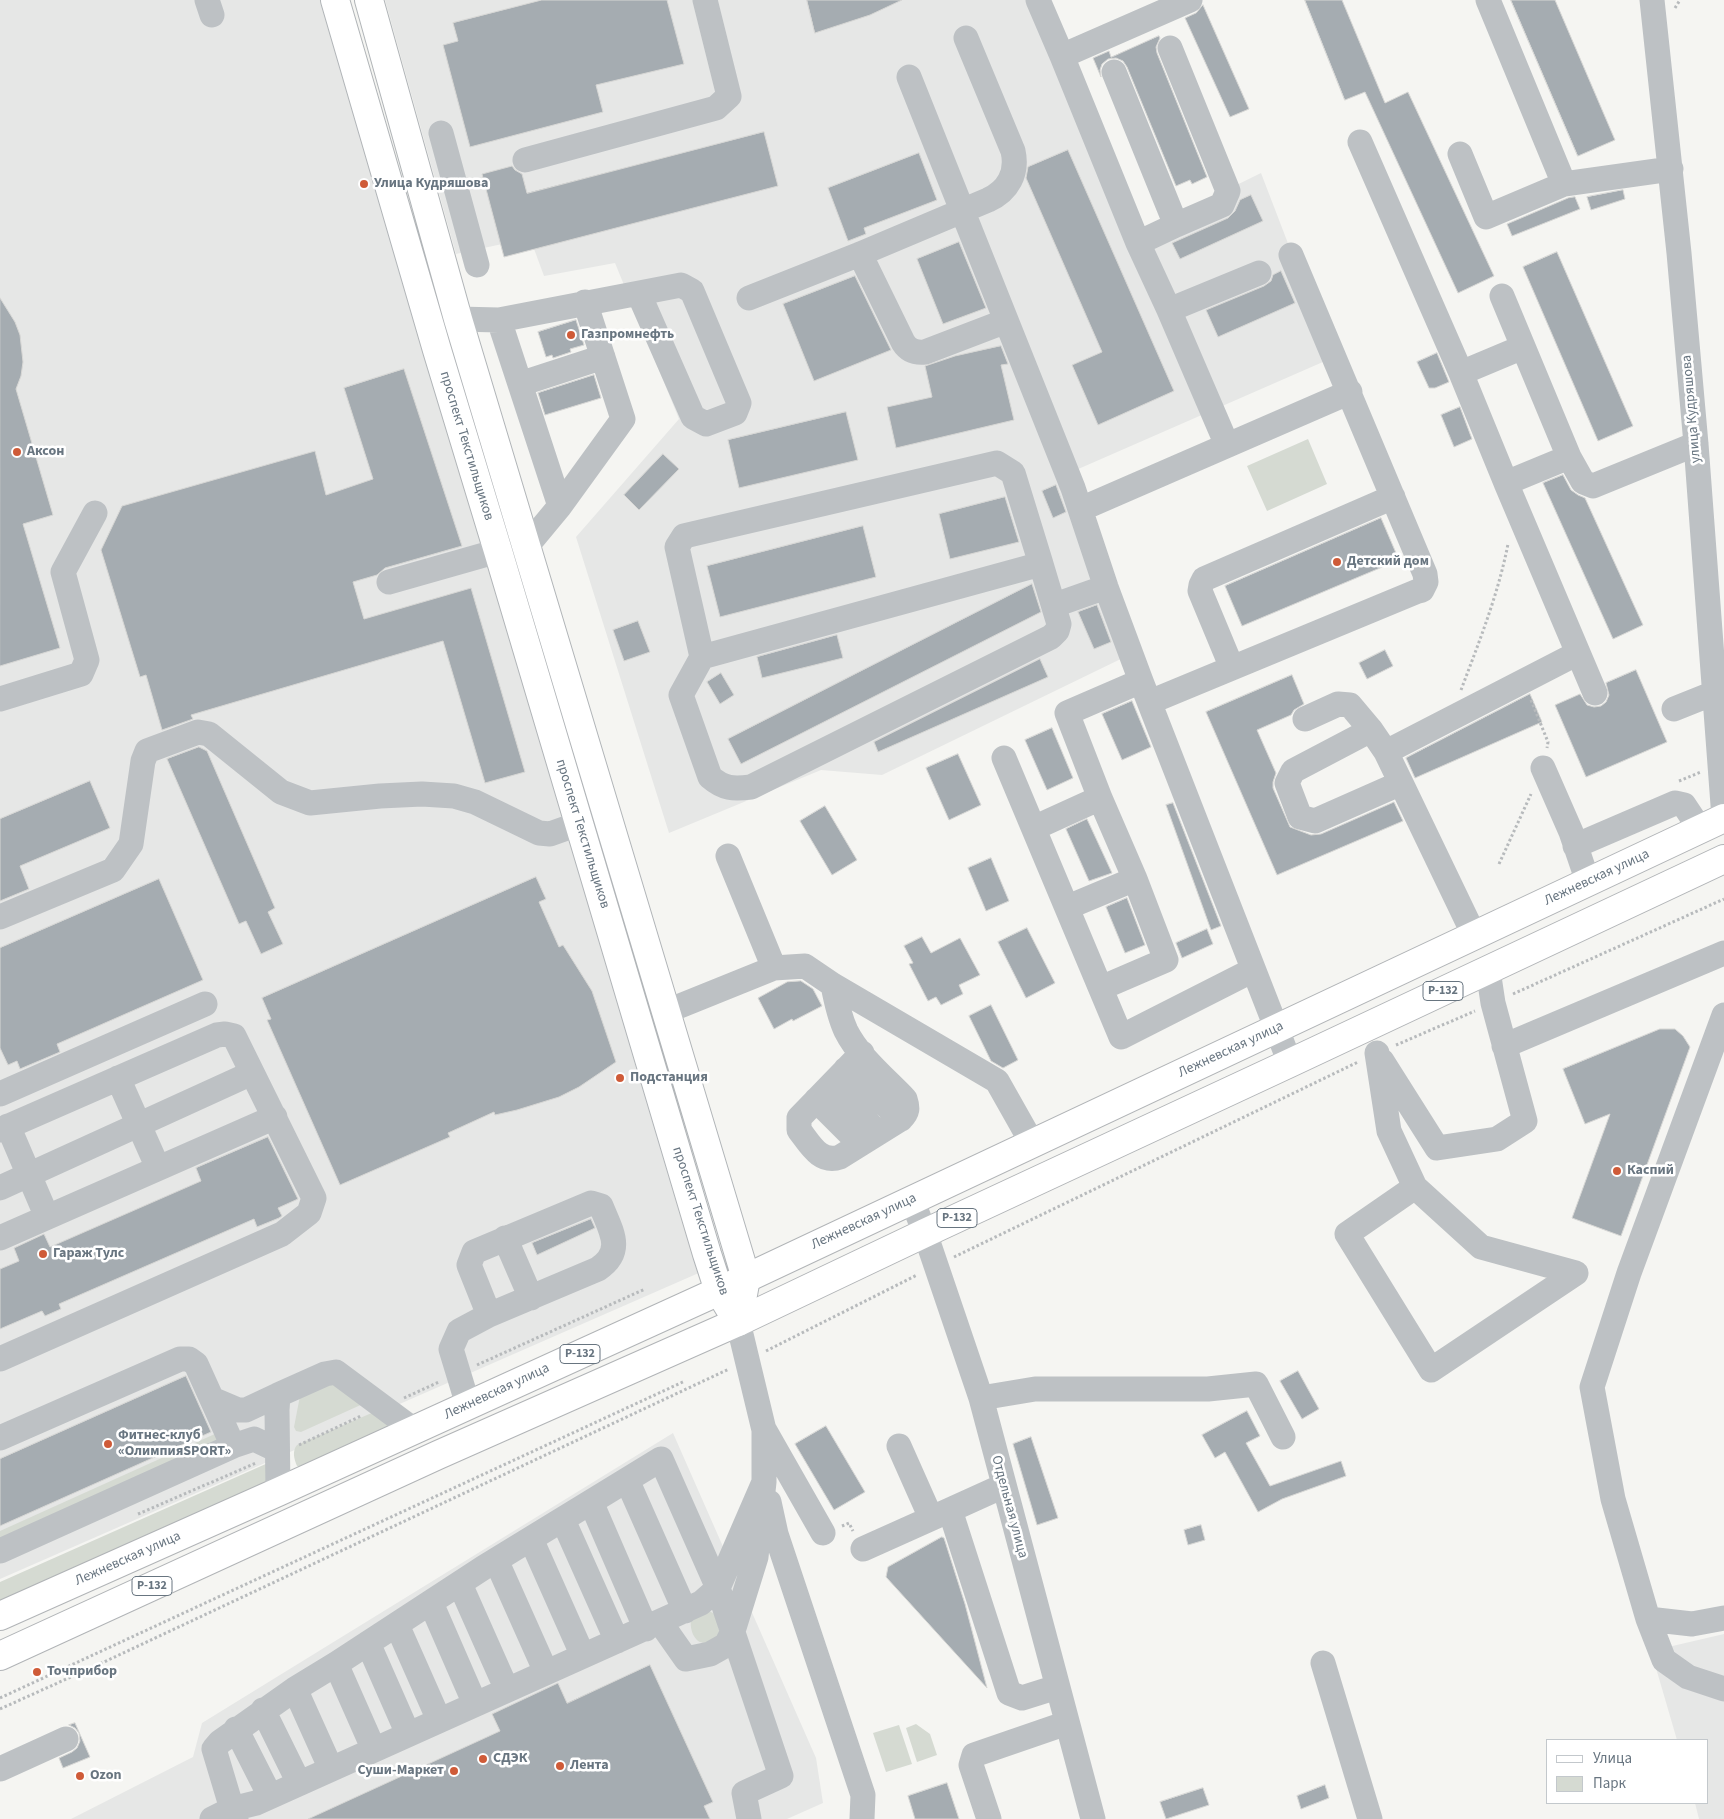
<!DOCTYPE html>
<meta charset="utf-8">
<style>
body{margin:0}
#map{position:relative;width:1724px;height:1819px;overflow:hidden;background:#f5f5f2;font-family:"Source Sans 3",sans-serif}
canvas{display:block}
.legend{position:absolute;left:1546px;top:1739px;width:162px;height:65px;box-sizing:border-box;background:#fff;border:1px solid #c3c8cc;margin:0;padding:6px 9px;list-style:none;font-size:15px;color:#687580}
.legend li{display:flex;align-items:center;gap:10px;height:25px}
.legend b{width:25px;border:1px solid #c3c8cc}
</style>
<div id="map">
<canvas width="1724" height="1819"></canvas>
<ul class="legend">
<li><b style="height:6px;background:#fff"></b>Улица</li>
<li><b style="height:14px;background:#d5dad2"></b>Парк</li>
</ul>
</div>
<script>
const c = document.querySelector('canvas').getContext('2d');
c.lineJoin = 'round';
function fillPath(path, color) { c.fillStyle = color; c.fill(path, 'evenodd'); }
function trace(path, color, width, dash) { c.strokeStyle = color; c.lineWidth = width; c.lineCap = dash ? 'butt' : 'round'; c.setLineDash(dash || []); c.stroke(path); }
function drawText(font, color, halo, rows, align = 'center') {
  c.font = font + ' "Source Sans 3",sans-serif'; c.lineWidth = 5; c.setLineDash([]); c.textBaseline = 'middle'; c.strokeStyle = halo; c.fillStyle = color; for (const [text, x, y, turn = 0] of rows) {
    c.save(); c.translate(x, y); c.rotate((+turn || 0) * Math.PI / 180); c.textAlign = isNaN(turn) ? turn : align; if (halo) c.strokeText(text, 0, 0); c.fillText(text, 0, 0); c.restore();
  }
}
const built = new Path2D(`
 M0,0h340l361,1272 -701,307z
 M385,0h654l96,235 126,-62 71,185 -272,119 71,177 -249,121 -61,-5 -152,63 -93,-296 103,-118 -64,-156 -71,13 -14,-38 -74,16z
 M673,1433l143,325 7,45 -36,16h-716l122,-62 9,-34z
 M1724,1634v185h-25l-4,-16h13v-63h-31l-26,-89z`);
const green = new Path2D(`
 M1308,439l19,45 -60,27 -20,-45z
 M335,1375l30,28 -64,29 -5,-1 -2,-4 6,-31z
 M381,1409l13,15 -92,43 -5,-1c-3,-7 -5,-15 0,-21z
 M217,1433l3,7 -220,100v-9z
 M277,1459l-8,22 -269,120v-19z
 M709,1611l6,3 5,20c-3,2 -6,6 -9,7 -14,8 -22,-10 -20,-21z
 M916,1724l14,10 7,21 -20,7 -11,-34z
 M899,1725l13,39 -26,8 -13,-39z`);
const building = new Path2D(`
 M542,0h125l17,64 -88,21 7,27 -133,35 -27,-102 15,-4 -5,-18z
 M807,0h95l-32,15 -55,18z
 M1305,0h37l43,103 23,-11 86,184 -36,17 -93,-201 -20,8z
 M1511,0h44l60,140 -37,16z
 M1203,5l46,104 -19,8 -45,-99 11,-5z
 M1159,36l1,2 -4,9 1,6 50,124 -15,7 -2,-4 -14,6 -49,-119 -4,-6 -7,-3 -8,1 -6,5 -2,6 1,7 -8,-19 16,-7 2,6z
 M764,132l14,54 -274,71 -22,-83 30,-8 3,4 7,4 5,19z
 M1068,150l106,241 -76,34 -26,-60 30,-13 -76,-174 2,-11z
 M919,153l18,47 -73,28 2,6 -18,7 -20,-53z
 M1623,190l2,9 -34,11 -4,-13z
 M1251,195l12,26 -83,38 -8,-16 56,-25 7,-7 5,-11z
 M1575,197l5,12 -68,27 -5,-12 61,-26z
 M959,242l27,66 -43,16 -26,-65z
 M1557,252l76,174 -35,15 -75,-174z
 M1281,271l14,32 -77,34 -12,-27 58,-24 7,-5 2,-6z
 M855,276l36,74 -77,31 -31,-77z
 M0,298l15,24 5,13 3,27 -2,14 -5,13 37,126 -30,9 37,124 -60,18z
 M576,320l8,25 -14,4 1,3 -18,6 -1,-3 -6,2 -8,-25z
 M1001,346l7,18 -7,1 13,55 -118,28 -9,-41 45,-10 -7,-31 30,-10z
 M1437,353l12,29 -14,6h-6l-12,-26z
 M404,369l58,177 -77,22 -8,7 -24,7 11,37 107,-31 54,184 -40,11 -42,-142 -252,74 2,4 -31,11 -16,-55 -6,2 -39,-127 21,-44 193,-55 11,44 47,-16 -29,-91z
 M594,375l7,23 -56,17 -7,-22z
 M1460,407l12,32 -18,8 -13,-32z
 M846,412l12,48 -119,28 -11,-48z
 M663,454l16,15 -40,41 -15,-15z
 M1563,475l8,15 7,5 7,3 58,127 -30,14 -70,-156z
 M1056,485l10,27 -13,6 -11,-27z
 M1005,497l14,45 -69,17 -11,-45z
 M1381,518l18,42 -157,66 -17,-40z
 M863,526l13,51 -156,40 -13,-51z
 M1032,584l9,28 -300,152 -13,-25z
 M1097,605l14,37 -17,7 -16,-37z
 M638,621l12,31 -26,9 -11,-31z
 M837,635l6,23 -81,20 -5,-21z
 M1385,650l8,16 -26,13 -8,-16z
 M1040,659l8,18 -170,75 -4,-10z
 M1636,670l31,72 -81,35 -31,-72 25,-11 7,11 7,2 7,-1 5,-4 3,-7 -3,-12z
 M721,673l13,22 -14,9 -13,-22z
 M1292,675l12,29 -10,6 -3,5 -34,15 19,43 -3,9v6l17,39 21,8 10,-1 73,-32 9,19 -126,54 -71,-163z
 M1530,694l12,28 -127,56 -9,-20z
 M1132,701l19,46 -29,13 -20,-46z
 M1052,728l21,50 -26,12 -22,-50z
 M199,747l8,4 68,157 -7,4 15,32 -22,10 -15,-33 -7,3 -72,-165z
 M958,754l23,51 -32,15 -23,-52z
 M90,781l20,47 -90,38 9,23 -29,12v-82z
 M1173,803l48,123 -10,4 -45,-125z
 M825,806l32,54 -25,15 -32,-54z
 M1087,819l25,54 -23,8 -23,-52z
 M991,858l18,43 -23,10 -18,-43z
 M536,877l10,22 -7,3 20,45 4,-2 29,46 24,71 -37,25 -20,10 -42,13 -22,5 -1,-3 -46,21 2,4 -110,48 -73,-165 4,-1 -9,-21z
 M159,879l44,101 -146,64 3,8 -40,17 -3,-8 -9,4 -8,-17v-100z
 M1127,898l18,47 -20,8 -19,-46z
 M1027,928l28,55 -29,15 -28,-56z
 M1207,929l6,15 -31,14 -6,-15z
 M922,937l9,16 29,-15 20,37 -21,10 4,9 -22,11 -5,-8 -8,4 -19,-37 4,-1 -9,-17z
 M801,981l12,8 9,17 -29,15 -1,-2 -18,10 -16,-31 29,-16z
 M991,1005l27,55 -15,8 -12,-7 -22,-45z
 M1660,1029h15l8,7 7,11 -69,189 -49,-18 38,-104 -25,10 -22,-55z
 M268,1137l30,62 -20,9 4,8 -3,2 -22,9 -3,-8 -195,85 2,5 -16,7 -3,-5 -42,18v-60l19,-8 -5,-13 30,-14 6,13 151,-66 -5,-13z
 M591,1219l4,9 -58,27 -5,-12z
 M1298,1371l21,38 -17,10 -22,-38z
 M186,1376l25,56 -211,94v-67z
 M1247,1411l13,25 -14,7 24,43 71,-25 5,15 -64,23 -24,13 -33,-60 -10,6 -13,-23z
 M826,1426l39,66 -31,18 -39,-66z
 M1031,1437l27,81 -21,7 -24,-81z
 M1201,1525l4,15 -17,5 -4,-15z
 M942,1537l2,1 21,66 22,84 -101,-111 2,-10z
 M650,1665l63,137 -9,4 6,13h-402l192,-88 -8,-17 66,-31 9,20z
 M75,1723l15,34 -27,11 -4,-10 13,-6 5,-4 3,-7 -1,-8 -4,-5 -6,-3z
 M947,1783l12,36h-44l-7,-23z
 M1325,1785l4,13 -28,11 -4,-13z
 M1203,1788l6,17 -43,14 -6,-17z`);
const path = new Path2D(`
 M1675,8l5,-8
 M1461,690c18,-48 37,-95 47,-146
 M1531,700l17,42 -1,6
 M1679,781l22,-9
 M1499,864l32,-70
 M1513,994l211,-95
 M1396,1045l79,-34
 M954,1257l404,-195
 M766,1351l151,-76
 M477,1365l168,-76
 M404,1398l35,-16
 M299,1445l62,-29
 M138,1514l118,-51
 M842,1526l7,-3 4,8
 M0,1698l685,-317
 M0,1709l104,-47 625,-293`);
const minor = new Path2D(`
 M207,0l5,15
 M1038,0l24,56 128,-56
 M1488,0l76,184 107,-15
 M1652,0l27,253 17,191 28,374
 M1170,48l58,143 -6,14 -46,20
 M1062,56l76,187 31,67 58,135
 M1114,72l62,153 -38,18
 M909,77l164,411 33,99 35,94 149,382
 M441,133l36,132
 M1360,142l101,231 45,110
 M1460,154l26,63 78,-33
 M525,160l191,-52 13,-12 -24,-96
 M860,254l43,88c5,8 12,11 22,10l81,-31
 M1502,296l67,161
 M749,298l111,-44 128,-54c20,-9 30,-27 25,-49l-47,-113
 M1169,310l90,-37
 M458,319l41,1 61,186 -34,41
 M499,320l182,-35 11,6 47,112 -4,10 -29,11 -13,-7 -54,-123
 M1461,373l62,-26
 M520,384l83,-27
 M560,506l63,-87 -38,-117
 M1081,509l269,-117
 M1041,564l18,60 -2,7 -6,6 -300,150c-18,2 -27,2 -41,-10l-29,-82 21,-38z
 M389,582l109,-31
 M1055,605l51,-18
 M702,657l-25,-110 7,-11 313,-73 16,10 28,91
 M1232,668l-32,-77 1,-6 3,-6 189,-82
 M1595,693l-89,-210 63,-26 14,25 10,4 103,-42
 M0,699l81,-25 6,-14 -24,-88 32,-59
 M1150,702l268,-111 4,-1 4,-8 -1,-8 -134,-319
 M1674,709l40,-16
 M1305,719l33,-15 12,1 21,25
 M1386,752l192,-99
 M1004,758l117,279 132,-67
 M1543,768l28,64 17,50
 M1401,783l-15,-31 -15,-22 -78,41 -6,12 13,34 15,4 86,-38 73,152
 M1100,798l-33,-85 74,-32
 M1034,828l66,-30 35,81
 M1575,846l100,-43 9,2 16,24
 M728,856l46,112
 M1068,907l67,-28 31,81 -65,28
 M0,917l113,-47 18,-26 12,-83 4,-10 51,-19 11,2 72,58 29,11 70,-7 42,-2 32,2 21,6 64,31 11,1 28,-10
 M833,985c3,16 6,31 13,46 13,26 39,47 59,68 3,9 3,13 -4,20l-61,38c-20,7 -30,-13 -41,-27v-12l63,-65
 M665,1012l109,-44 31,-2 28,19 164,96 35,62
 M1724,1015l-95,258 -37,114 21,112 35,120 44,5 32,-6
 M1504,1046l220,-93
 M1377,1053l12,78 26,56 -68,47 84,136 145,-97 -95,-26 -66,-60
 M1382,1061l55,87 60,-9 28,-18 -32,-118 -5,-33
 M846,1069l55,50
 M118,1078l40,90
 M831,1085l47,48
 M0,1094l205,-90
 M816,1100l44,44
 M8,1126l39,91
 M0,1130l217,-95 8,-1 9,2 80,162 -5,15 -27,21 -282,125
 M0,1188l252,-115
 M912,1200l13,33 56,165 112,421
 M0,1238l275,-121
 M505,1238l26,60
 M981,1398l54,-9h173l48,-5 27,53
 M212,1399l26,11h8l32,-15
 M468,1405l-17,-56 8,-18 30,-16 109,-46c27,-18 13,-38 3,-63l-10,-3 -117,49 -5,13 20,50
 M765,1431l58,102
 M0,1438l180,-79h9l7,5 37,82
 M899,1446l32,72
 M627,1480l58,131
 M1003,1486l-53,24 59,183 13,5 35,-11
 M278,1492l-1,-82 1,-15 47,-21 11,-2 78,58
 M591,1502l55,127
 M769,1502l7,32 87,261 -1,24
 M563,1520l54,121
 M531,1539l52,117
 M863,1549l87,-39
 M0,1551l233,-105 21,-7 23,11
 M496,1560l50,112
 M460,1584l47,106
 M431,1603l44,101
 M1648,1619l16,41 24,17 36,12
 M660,1622l26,37 24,-5 16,-9 7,-14 23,-74 8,-75v-52l-26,-108
 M397,1625l42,95
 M368,1643l40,91
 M1323,1663l47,156
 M336,1664l38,86
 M295,1689l36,80
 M263,1710l36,73
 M236,1729l34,67
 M0,1769l66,-30
 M212,1819l20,-10 24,-6 445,-200 17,-15 46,-106
 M236,1819l-4,-10 -18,-60 6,-7 75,-53 41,-25 147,-96 178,-109 57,129 63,188 -37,17 5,26
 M989,1819l-18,-54 3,-10 93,-32`);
const major = new Path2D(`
 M335,0l102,350 61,201 209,703 12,37 19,31
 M369,0l89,319 288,959 -4,22`);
const highway = new Path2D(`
 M0,1616l278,-124 441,-201 1005,-473
 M0,1656l438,-201 300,-133 187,-89 365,-170 434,-204`);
const markers = [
 [364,184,5,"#cf5b38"],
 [571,335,5,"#cf5b38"],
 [17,452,5,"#cf5b38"],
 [1337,562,5,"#cf5b38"],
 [620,1078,5,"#cf5b38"],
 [1617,1171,5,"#cf5b38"],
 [43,1254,5,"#cf5b38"],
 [108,1444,5,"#cf5b38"],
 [37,1672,5,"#cf5b38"],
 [483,1759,5,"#cf5b38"],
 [560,1766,5,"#cf5b38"],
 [454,1771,5,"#cf5b38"],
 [80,1776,5,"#cf5b38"]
];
const shields = [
 [1443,991,40],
 [957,1218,40],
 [580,1354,40],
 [152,1586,40]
];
const shieldNames = [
 ["Р-132",1443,991],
 ["Р-132",957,1218],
 ["Р-132",580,1354],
 ["Р-132",152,1586]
];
const poiNames = [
 ["Улица Кудряшова",374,184],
 ["Газпромнефть",581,335],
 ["Аксон",27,452],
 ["Детский дом",1347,562],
 ["Подстанция",630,1078],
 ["Каспий",1627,1171],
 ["Гараж Тулс",53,1254],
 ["Фитнес-клуб",118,1436],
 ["«ОлимпияSPORT»",118,1452],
 ["Точприбор",47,1672],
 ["СДЭК",493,1759],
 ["Лента",570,1766],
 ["Суши-Маркет",444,1771,"right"],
 ["Ozon",90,1776]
];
const streetNames = [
 ["улица Кудряшова",1692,409,-95],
 ["проспект Текстильщиков",466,446,73],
 ["проспект Текстильщиков",582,834,73],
 ["Лежневская улица",1597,878,-25],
 ["Лежневская улица",1231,1050,-25],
 ["проспект Текстильщиков",700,1221,72],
 ["Лежневская улица",864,1222,-25],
 ["Лежневская улица",497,1392,-25],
 ["Отдельная улица",1009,1507,75],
 ["Лежневская улица",128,1559,-24]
];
fillPath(built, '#e6e7e6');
fillPath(green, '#d5dad2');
fillPath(building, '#a5acb1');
trace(building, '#d7d7d5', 1);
trace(major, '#b1b5b8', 30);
trace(highway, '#b1b4b7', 30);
trace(path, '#b7babc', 3, [2.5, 2.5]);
trace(minor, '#bdc1c4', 25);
trace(major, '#fff', 28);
trace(highway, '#fff', 28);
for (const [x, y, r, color] of markers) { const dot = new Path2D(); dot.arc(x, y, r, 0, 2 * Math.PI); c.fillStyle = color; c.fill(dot); trace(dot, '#fff', 2); }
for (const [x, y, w] of shields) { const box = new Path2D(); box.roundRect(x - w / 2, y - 9.5, w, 19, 4); c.fillStyle = '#fff'; c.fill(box); trace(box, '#687580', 1); }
drawText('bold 12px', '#687580', null, shieldNames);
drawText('bold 14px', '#687580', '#fff', poiNames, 'left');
drawText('14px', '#687580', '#fff', streetNames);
</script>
